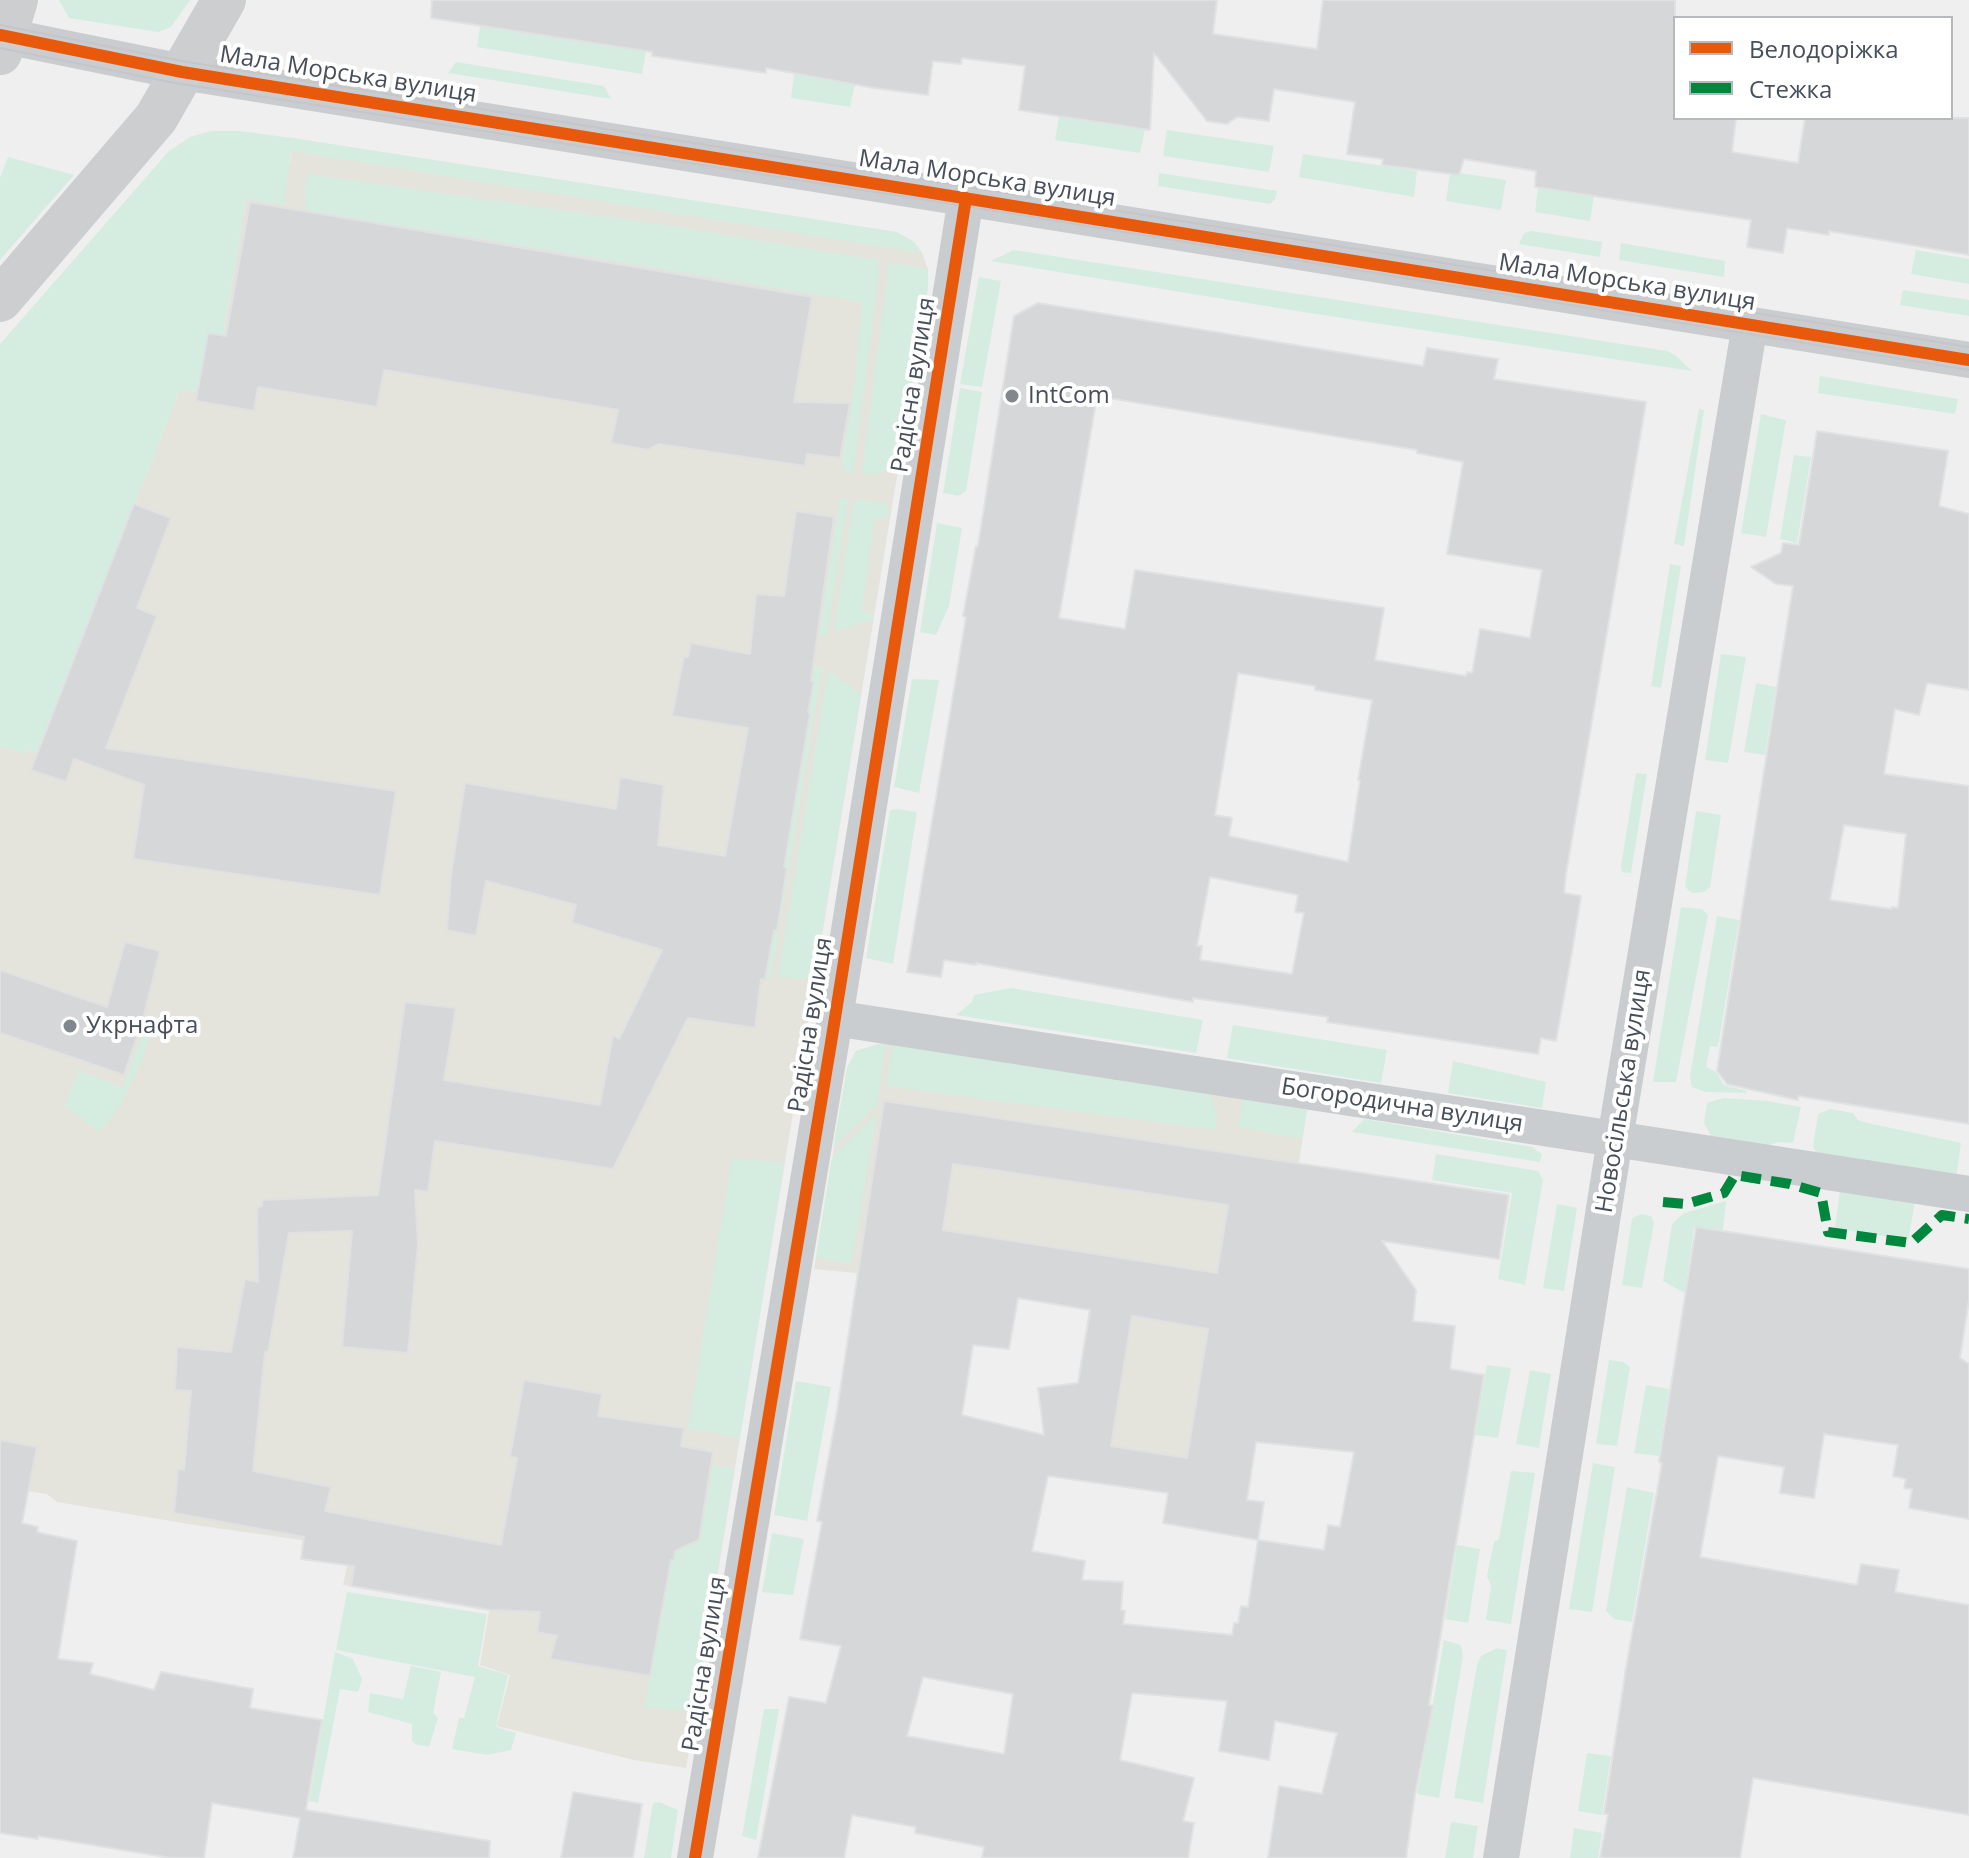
<!DOCTYPE html>
<meta charset="utf-8">
<style>
body{margin:0}
#map{position:relative;width:1969px;height:1858px;overflow:hidden;background:#efefef;font-family:"Open Sans",sans-serif}
canvas{display:block}
.legend{position:absolute;left:1673px;top:16px;width:280px;height:104px;box-sizing:border-box;background:#fff;border:2px solid #b5b9bd;margin:0;padding:10px 14px;list-style:none;font-size:24px;color:#474f5a}
.legend li{display:flex;align-items:center;gap:16px;height:40px}
.legend b{width:40px;border:2px solid #b5b9bd}
</style>
<div id="map">
<canvas width="1969" height="1858"></canvas>
<ul class="legend">
<li><b style="height:10px;background:#e8590c"></b>Велодоріжка</li>
<li><b style="height:10px;background:#00873e"></b>Стежка</li>
</ul>
</div>
<script>
const c = document.querySelector('canvas').getContext('2d');
c.lineJoin = 'round';
function fillPath(path, color) { c.fillStyle = color; c.fill(path, 'evenodd'); }
function trace(path, color, width, dash) { c.strokeStyle = color; c.lineWidth = width; c.lineCap = dash ? 'butt' : 'round'; c.setLineDash(dash || []); c.stroke(path); }
function drawText(font, color, halo, rows, align = 'center') {
  c.font = font + ' "Open Sans",sans-serif'; c.lineWidth = 8; c.setLineDash([]); c.textBaseline = 'middle'; c.strokeStyle = halo; c.fillStyle = color; for (const [text, x, y, turn = 0] of rows) {
    c.save(); c.translate(x, y); c.rotate((+turn || 0) * Math.PI / 180); c.textAlign = isNaN(turn) ? turn : align; if (halo) c.strokeText(text, 0, 0); c.fillText(text, 0, 0); c.restore();
  }
}
const commercial = new Path2D(`
 M292,138l604,94 17,9 9,12 6,16v17l-242,1482 -52,-8 -137,-34 13,-51 -30,-10 9,-54 -146,-26 8,-38 -156,-22 -138,-23 -10,-8 -47,-7v-741l26,7 82,-181 72,-183 17,3 11,-59 15,2 23,-137 44,-35z
 M882,1043l23,1 402,66 -60,390 -184,-24 26,-167 -232,-36 -43,-4 33,-201 9,-17z`);
const green = new Path2D(`
 M59,0h131l-19,27 -13,5 -89,-14z
 M480,26l166,25 -4,23 -165,-27z
 M456,62l148,24 7,13 -163,-26z
 M794,73l61,11 -5,23 -59,-9z
 M1059,117l86,13 -5,23 -85,-13z
 M1167,130l107,16 -5,26 -106,-16z
 M211,131h28l53,7 604,94 17,9 9,12 -631,-102 -7,54 -38,-6 -23,136 -15,-2 -11,59 -17,-3 -140,357 -4,7 -9,-4 -1,5 -26,-8v-402l169,-193 21,-14z
 M1303,154l114,17 -3,26 -115,-20z
 M8,157l66,18 -74,85v-82z
 M1159,173l118,18 -2,8 -5,5 -112,-18z
 M1460,173l46,7 -5,30 -55,-9 4,-27 9,1z
 M307,174l365,52 205,34 2,11 -26,202 -10,-1 -1,-14 10,-54 10,-102 -556,-92 -1,-20z
 M1538,188l56,8 -4,25 -55,-9z
 M1532,231l70,11 -2,15 -81,-13 5,-11z
 M1621,243l104,18 -1,16 -105,-17z
 M1014,250l653,101 9,5 16,15 -383,-58 -318,-52z
 M1916,250l53,9v25l-58,-10z
 M889,263l39,6v17l-27,165c-9,17 -18,26 -39,22z
 M979,277l22,4 -19,106 -22,-3z
 M1903,290l66,10v16l-69,-11z
 M1820,376l138,23 -3,15 -137,-21z
 M960,388l22,4 -16,99 -8,5 -15,-3z
 M1699,409l5,1 -20,136 -10,-2z
 M1761,414l25,6 -20,117 -25,-4z
 M1794,455l17,2 -14,86 -17,-4z
 M840,498l8,1 -21,136 -8,2z
 M854,499l33,5 3,13 -16,3 -12,92 12,2 -1,6 -39,11z
 M937,523l25,5 -13,78 -13,29 -16,-3z
 M1670,564l11,2 -20,122 -10,-2z
 M1721,654l25,3 -18,106 -23,-3z
 M814,666l8,3 -51,310 -5,-1 21,-110 -3,-1 27,-153 -3,-2z
 M828,670l33,25 -47,285 -36,-3z
 M912,679l27,1 -20,113 -25,-6z
 M1756,683l20,4 -11,68 -21,-3z
 M1636,773l11,1 -16,99 -9,-1 -1,-6z
 M897,809l20,3 -24,152 -27,-6 24,-148z
 M1696,811l25,4 -11,72 -6,5 -12,1 -7,-6z
 M1681,907l21,2 6,6 -32,167h-23z
 M1717,916l22,4 -21,127 -8,-1 -4,21 10,5 8,13 23,6 -1,2 -41,-1 -13,-5 -2,-11z
 M1011,988l192,32 -7,33 -240,-38 16,-13 2,-7z
 M1233,1025l154,25 -6,33 -154,-25z
 M143,1031l8,3c-13,36 -25,70 -52,98l-34,-26 13,-36 45,18z
 M882,1043h4l-9,62 -44,43 14,-80 9,-17z
 M893,1044l318,50 6,23 -1,13 -330,-44z
 M1453,1061l93,21 -4,26 -94,-15z
 M1724,1098l43,3 34,6 -8,36 -14,-1 -20,6 -48,-12 -7,-13 3,-20z
 M1243,1100l64,10 -5,29 -64,-12z
 M1830,1109l23,4 5,7 10,3 93,20 -5,35 -138,-21 -5,-11 5,-32z
 M877,1114l-26,150 -35,-7 16,-100z
 M1364,1119l168,28 10,7 -2,8 -188,-30z
 M1436,1154l102,17 5,9 -18,105 -27,-6 14,-86 -80,-13z
 M732,1158l52,5 -44,275 -52,-10z
 M1840,1190l75,12 -7,38 -73,-12z
 M1726,1201l-3,29 -29,-3 -9,66 -22,-12 9,-57 12,-11z
 M1557,1204l20,4 -13,83 -21,-3z
 M1641,1214l10,2 3,7 -12,65 -20,-3 10,-67z
 M1609,1360l14,2 7,5 -13,79 -21,-2z
 M1487,1365l24,3 -13,70 -23,-3z
 M1530,1370l21,4 -12,74 -23,-4z
 M796,1381l35,6 -24,134 -33,-6z
 M1646,1385l23,4 -10,67 -25,-3z
 M1593,1463l22,4 -23,145 -23,-3z
 M713,1465l21,3 -39,244 -51,-5 23,-121 -4,-2 5,-24 6,1 2,-9 24,-12z
 M1511,1471l24,2 -24,151 -25,-4 5,-34 -4,-10 7,-34 5,-3z
 M1627,1487l27,6 -22,129 -18,-3 -8,-8z
 M772,1533l32,6 -11,56 -31,-3z
 M1457,1545l23,4 -12,74 -23,-4z
 M347,1592l140,22 -9,52 30,9 -12,52 20,6 -5,17 -24,5 -35,-6 7,-31h5l11,-41 -139,-27z
 M1444,1640l17,5 2,11 -24,142 -22,-4z
 M1497,1648l10,2 -24,153 -29,-5 23,-133 4,-9z
 M335,1652l18,7 9,20 -4,13 -18,-3 -22,114 -9,-2z
 M411,1666l30,6 -8,41 5,5 -9,29 -14,-3 -3,-3v-17l-44,-12 2,-19 33,6z
 M764,1709h15l-23,131 -14,-4z
 M1587,1753l24,3 -9,59 -24,-4z
 M659,1802l19,8 -7,48h-27l9,-55z
 M1451,1822l27,4 -5,32h-28z
 M1574,1828l28,5 -4,25h-28z`);
const building = new Path2D(`
 M432,0h785l-4,34 104,15 6,-49h352v118h61l-4,34 66,11 7,-45h164v137l-140,-24v4l-42,-7 -4,25 -36,-6 4,-27 -216,-33 1,-16 -72,-12 -5,16 -77,-10 1,-6 -36,-5 8,-52 -81,-13 -5,32 -32,-4 -10,7 -20,-3 -53,-68 -4,77 -131,-20 6,-44 -63,-8 -1,6 -28,-3 -5,34 -54,-7 -108,-20v5l-114,-17v-4l-221,-34z
 M250,202l562,95 -18,105 56,1 -10,55 -33,-4 -2,12 -147,-22 -10,6 -37,-7 7,-33 -234,-40 -7,37 -119,-20 -4,24 -58,-10 12,-68 18,3z
 M1038,303l385,63 4,-18 71,11 -4,20 152,23 -80,472 -2,19 17,3 -9,56 -16,89 -15,-3 -3,16 -211,-32 1,-5 -135,-19v4l-217,-39v2l-32,-5 -3,17 -34,-5 59,-355 -3,-1 13,-70h2l36,-230zM1097,396l320,54v3l46,9 -16,92 95,16 -12,68 -50,-9 -8,44 -5,-1 -1,4 -91,-16 9,-52 -249,-38 -10,59 -66,-11zM1238,673l77,13v4l57,10 -14,80h2l-12,82 -119,-26 3,-18 -17,-3zM1210,877l88,18 -3,17 9,1 -12,61 -92,-14 2,-14h-5z
 M1817,431l131,20 -9,55 30,8v176l-42,-7 -8,32 -24,-6 -11,65 85,12v338l-171,-28v4l-71,-16 -10,-13 76,-485 -17,-2 -25,-17 30,-14 2,-10 16,2zM1844,825l62,9 -8,74 -6,-1 -1,2 -61,-9z
 M134,504l37,14 -34,90 20,8 -51,132 290,43 -16,104 -247,-36 11,-74 -70,-26 -8,23 -35,-12z
 M796,511l38,6 -23,164 3,1 -6,30 2,2 -26,153 3,1 -10,63 -3,-1 -9,50 -4,-1 -6,49 -67,-10 -75,151 -178,-28 -7,51 -13,-2 3,54 -10,109 -66,-6 10,-116 -63,2 -21,120 -3,-1 -12,119 78,16 -6,24 176,34 16,-87 -7,-1 14,-77 78,14 -4,22 86,12 -3,18 32,6 -14,88 -24,11 -1,9h-3l-21,116 -100,-17 7,-23 -20,-4 3,-20 -50,-2 -139,-24 3,-20 -53,-7 3,-22 -130,-24 4,-44 6,1 7,-79 -16,-1 2,-43 54,5 14,-73 13,3 -1,-74 5,-2v-6l116,-5 27,-193 51,6 -12,72 156,25 13,-70 6,4 43,-89 -90,-27 4,-18 -90,-24 -10,55 -29,-6 4,-55 14,-92 151,26 4,-32 44,8 -6,60 67,11 23,-128 -76,-12 12,-60 4,1 3,-14 59,11 6,-60 28,2z
 M125,942l35,9 -17,68 -19,56 -124,-42v-63l107,37z
 M884,1101l625,94 -10,64 -117,-18 34,49 -3,31 42,5 -5,43 34,6 -55,330 4,1 -18,88 -9,64h-138l11,-72 43,8 15,-61 -62,-12 -6,39 -50,-9 8,-50 -95,-8 -12,67 74,18 -11,43 11,2 -6,35h-206l2,-11 -69,-14 1,-6 -64,-12 -8,43h-86l31,-161 37,6 15,-57 -41,-7 22,-117 -5,-1 20,-110zM953,1164l275,41 -11,68 -274,-43zM1018,1298l72,12 -12,73 -40,5 6,47 -82,-20 11,-70 36,4zM1132,1316l76,13 -21,129 -76,-12zM1256,1442l98,10 -14,75 -12,-2 -4,25 -66,-10 6,-38 -17,-2zM1048,1476l120,17 -5,30 95,17 -10,67 -7,-1 -3,17h-4l-2,12 -109,-11 2,-13 -4,-1 2,-28 -41,-2 3,-19 -53,-10zM923,1677l90,17 -9,60 -97,-18z
 M1696,1227l273,42v30l-9,59 9,6v155l-60,-11 3,-19 -8,-1 2,-9 -13,-3 5,-31 -74,-11 -10,64 -34,-5 4,-26 -66,-11 -18,101 157,28 4,-21 38,6 -4,22 74,13v210l-216,-37 -13,80h-140l8,-44h-4l22,-146 36,-205 -3,-1z
 M0,1440l37,7 -15,76 16,4 -1,5 40,9 -19,118 35,4 -3,11 64,16 7,-18 92,17 -3,19 72,12 -16,90 184,31 -1,17h-196l7,-40 -88,-15 -8,55h-33l-133,-22v3l-38,-6z
 M573,1792l69,12 -9,54h-72z`);
const minor = new Path2D(`
 M0,35l182,37 1787,288
 M834,1018l1135,176
 M695,1858l136,-815 135,-845
 M1501,1858l114,-719 135,-815`);
const secondary = new Path2D(`
 M0,53l16,-53
 M0,300l156,-182 68,-118`);
const tram = new Path2D(`
 M0,25l187,37 1782,285
 M0,48l175,35 790,123 1004,164`);
const quiet = new Path2D(`
 M1663,1202l23,2 38,-11 11,-18 55,9 31,9 7,39 83,11 31,-28 27,4`);
const cycleway = new Path2D(`
 M0,35l182,37 1787,288
 M695,1858l136,-815 135,-845`);
const markers = [
 [1012,396,8,"#82878e"],
 [70,1026,8,"#82878e"]
];
const streetNames = [
 ["Мала Морська вулиця",348,75,9],
 ["Мала Морська вулиця",987,179,9],
 ["Мала Морська вулиця",1627,283,9],
 ["Радісна вулиця",914,385,-81],
 ["Радісна вулиця",811,1025,-81],
 ["Новосільська вулиця",1624,1091,-81],
 ["Богородична вулиця",1402,1106,9],
 ["Радісна вулиця",705,1664,-81]
];
const poiNames = [
 ["IntCom",1028,396],
 ["Укрнафта",86,1026]
];
fillPath(commercial, '#e4e3dc');
fillPath(green, '#d5ede1');
fillPath(building, '#d6d7d9');
trace(building, '#e0e1e2', 2);
trace(minor, '#cacdd0', 36);
trace(secondary, '#ccced0', 44);
trace(tram, '#c4c6c9', 2);
trace(quiet, '#00873e', 10, [20, 10]);
trace(cycleway, '#e8590c', 12);
for (const [x, y, r, color] of markers) { const dot = new Path2D(); dot.arc(x, y, r, 0, 2 * Math.PI); c.fillStyle = color; c.fill(dot); trace(dot, '#fff', 3); }
drawText('24px', '#474f5a', '#fff', streetNames);
drawText('24px', '#474f5a', '#fff', poiNames, 'left');
</script>
